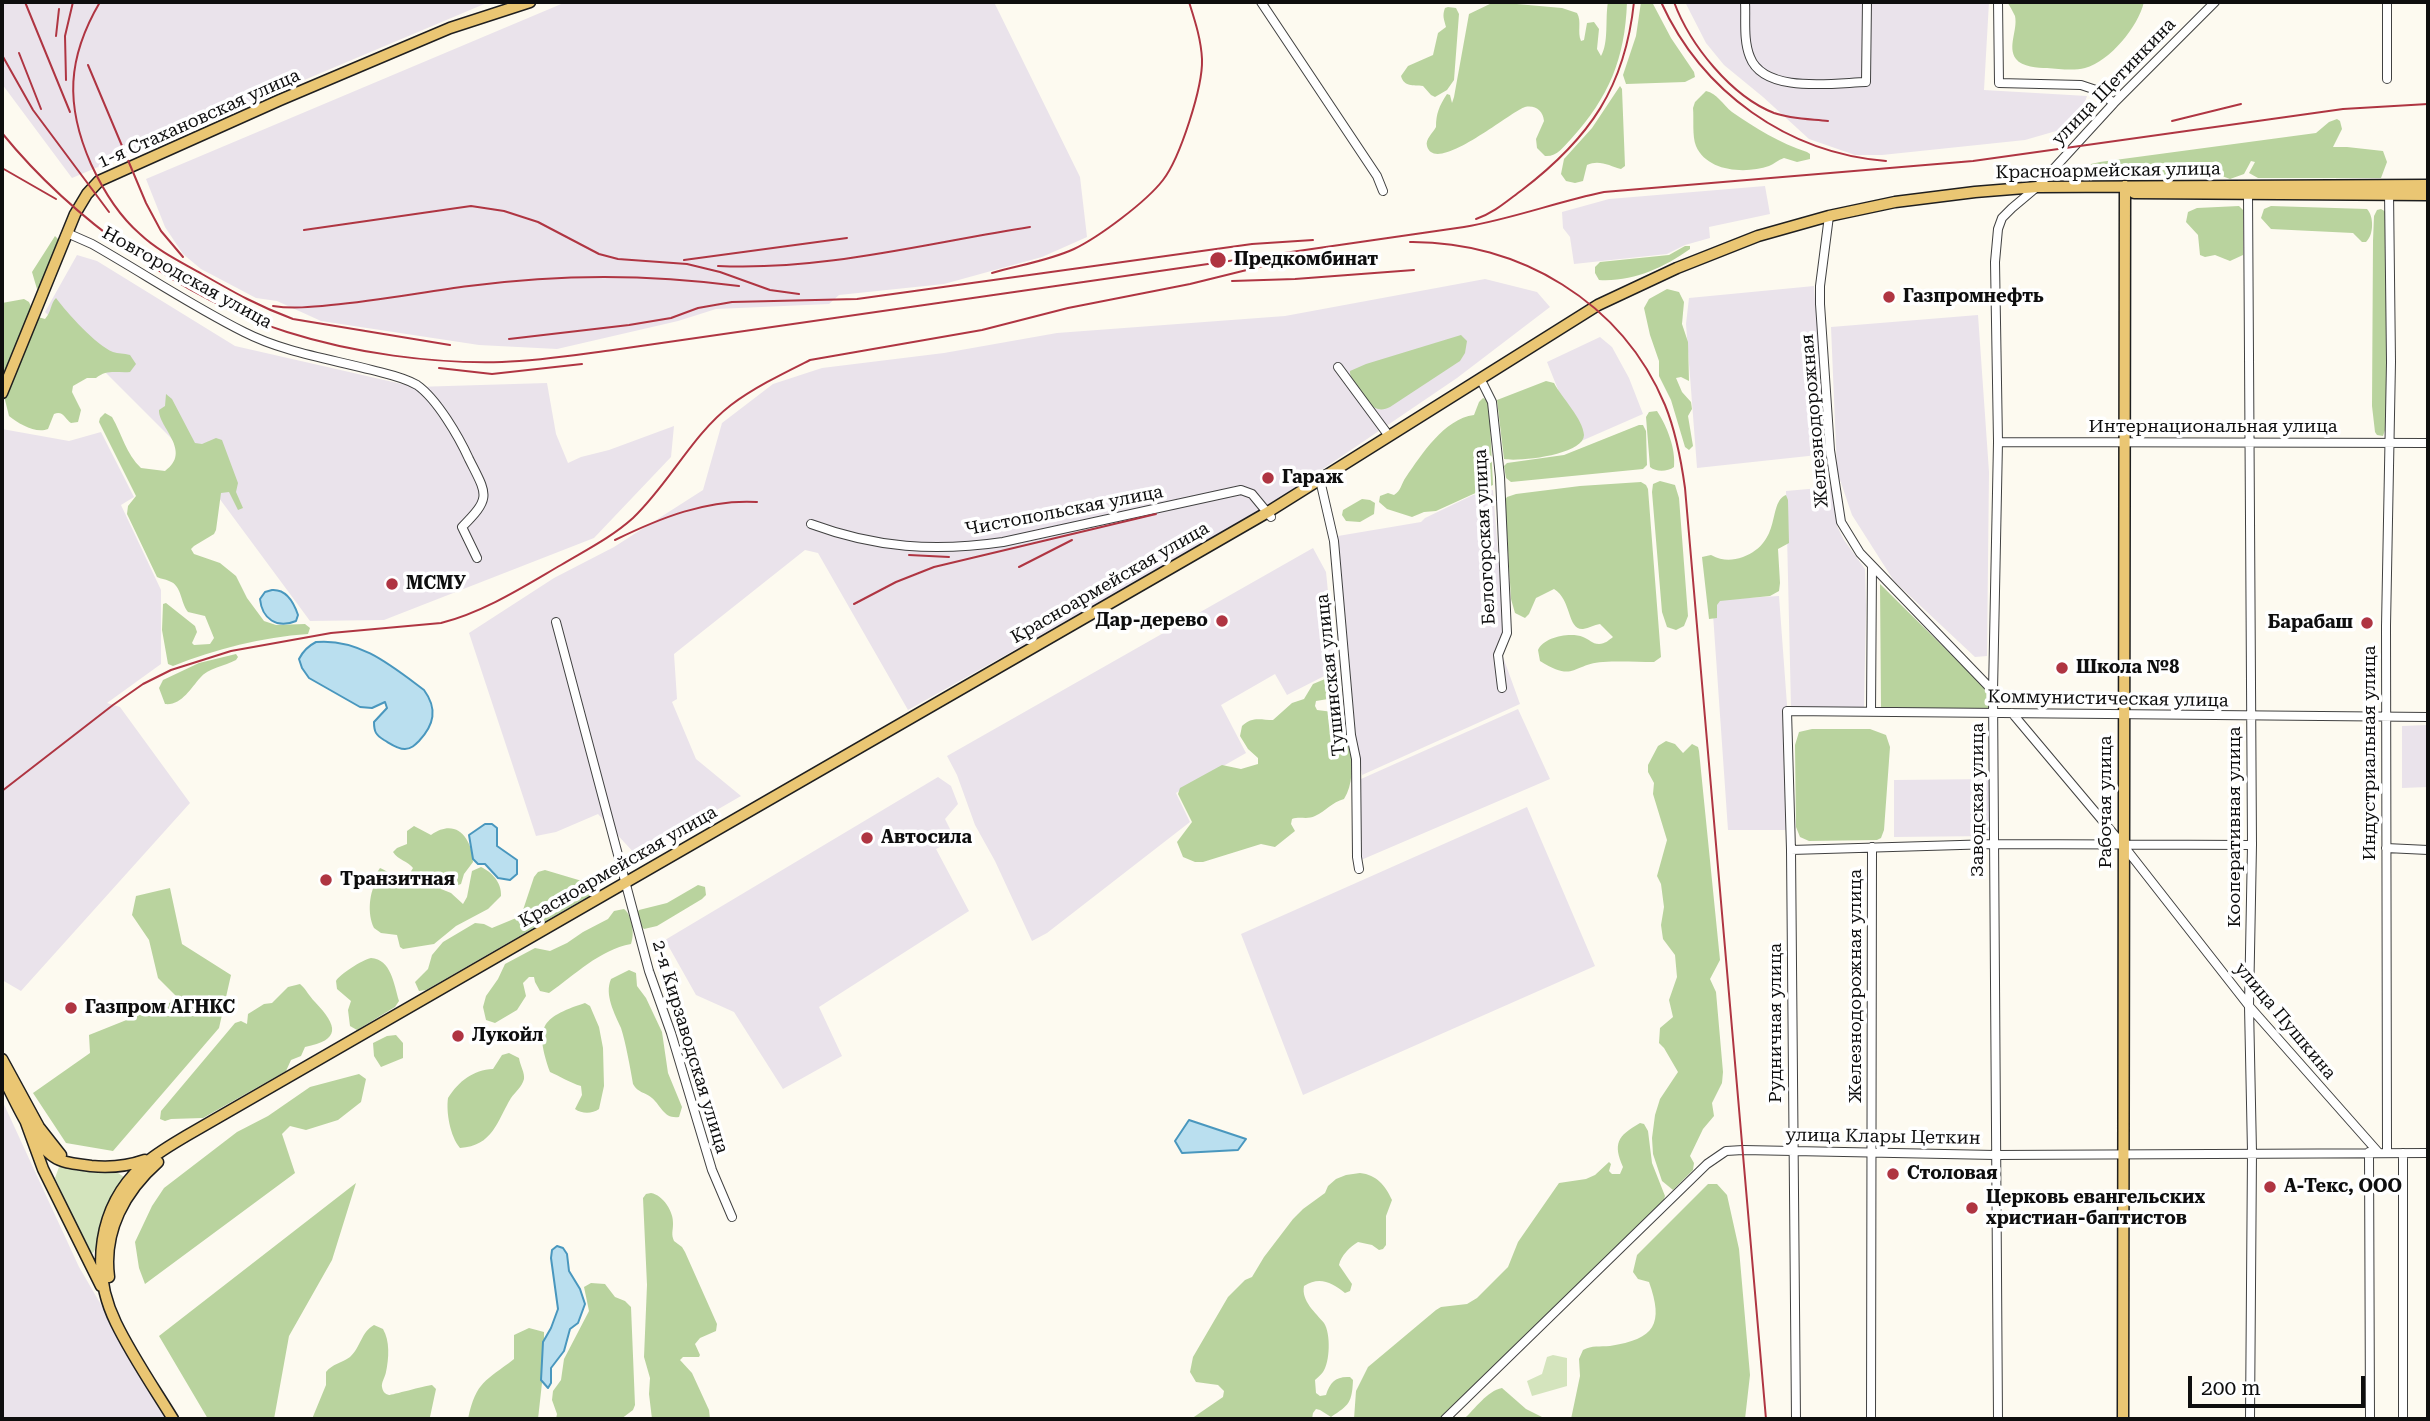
<!DOCTYPE html>
<meta charset="utf-8">
<style>
body{margin:0}
#map{position:relative;width:2430px;height:1421px;overflow:hidden;background:#fdfaf0;font-family:"Roboto Serif",serif}
canvas{display:block}
.frame{position:absolute;inset:0;border:4px solid #0e0e0e;pointer-events:none}
.scale{position:absolute;left:2188px;top:1376px;width:177px;height:32px;box-sizing:border-box;border:4px solid #0e0e0e;border-top:0;padding-left:9px;font-size:21px;line-height:24px;white-space:nowrap;color:#0e0e0e;-webkit-text-stroke:5px #fff;paint-order:stroke}
</style>
<div id="map">
<canvas width="2430" height="1421"></canvas>
<div class="frame"></div>
<div class="scale">200 m</div>
</div>
<script>
const c = document.querySelector('canvas').getContext('2d');
c.lineJoin = 'round';
function fillPath(path, color) { c.fillStyle = color; c.fill(path, 'evenodd'); }
function trace(path, color, width, dash) { c.strokeStyle = color; c.lineWidth = width; c.lineCap = dash ? 'butt' : 'round'; c.setLineDash(dash || []); c.stroke(path); }
function drawText(font, color, halo, rows, align = 'center') {
  c.font = font + ' "Roboto Serif",serif'; c.lineWidth = 7; c.setLineDash([]); c.textBaseline = 'middle'; c.strokeStyle = halo; c.fillStyle = color; for (const [text, x, y, turn = 0] of rows) {
    c.save(); c.translate(x, y); c.rotate((+turn || 0) * Math.PI / 180); c.textAlign = isNaN(turn) ? turn : align; if (halo) c.strokeText(text, 0, 0); c.fillText(text, 0, 0); c.restore();
  }
}
const industrial = new Path2D(`
 M2,2h487l-417,176 -70,-94z
 M566,2h428l86,175 7,60 -45,20 -98,27 -105,11 -10,9 -113,5 -38,12 -121,28 -78,-4 -158,-24 -44,-20 -21,-3 -55,-29 -18,-15 -18,-27 -19,-48z
 M1685,2h304l-5,88 103,6 -10,29 -52,15 -143,15h-27l-46,-16 -46,-42 -39,-32 -18,-22z
 M1765,186l5,28 -61,13 1,11 -25,7 -18,9 -93,10 -4,-27 -7,-9 -1,-16 47,-13z
 M77,255l20,6 138,85 180,41 132,-4 9,51 12,29 13,-6 28,-7 65,-24 -3,31 -77,81 -210,82 -74,1 -125,-169 -140,-140z
 M1485,279l52,13 13,15 -93,71 -199,135 -350,197 -90,-157 -13,-3 -131,104 3,45 -5,3 24,57 45,37 -104,60 -39,-42 -42,18 -20,4 -67,-203 85,-55 60,-31 89,-57 19,-67 51,-39 49,-16 122,-15 113,-20 228,-17z
 M1814,286l13,168 -130,14 -11,-144 3,-26z
 M1978,315l11,157 -2,184 -12,1 -81,-76 -42,-66 -15,-44 -6,-144z
 M1600,337l12,10 17,31 14,36 -64,28 -32,-80z
 M2,429l67,12 32,-9 33,65 -13,8 40,85v74l-54,39 13,4 70,96 -169,188 -19,-11z
 M1831,487l6,39 7,14 21,29 1,38 -2,100h-73l-5,-216z
 M1493,490l11,136 -2,28 18,50 -158,71 -6,-36 -18,-203 83,-14 4,-4 48,-23z
 M1313,548l13,24 10,98 -49,25 -12,-21 -54,31 25,48 -70,40 14,29 -143,111 -15,8 -37,-80 -20,-36 -18,-50 -10,-19z
 M1779,596l8,109v125h-59l-16,-230z
 M1518,709l32,70 -189,81v-81z
 M2428,725v62l-26,1v-62z
 M938,777l13,9 7,18 -13,15 10,20 -19,10 33,62 -150,96 23,49 -59,33 -49,-77 -38,-17 -31,-55z
 M1990,779v57l-96,1v-57z
 M1527,807l68,159 -292,129 -62,-161z
 M2,1100l77,167 89,152h-166z`);
const green = new Path2D(`
 M65,1166l22,6 31,1 6,4 -22,39 -6,32 -3,5 -4,-2 -34,-73 4,-11z
 M1553,1355l14,3v28l-35,10 -5,-15 15,-7 5,-17z`);
const forest = new Path2D(`
 M1494,2l68,6 15,5c5,8 0,19 4,28l3,-1 3,-17 7,-1 5,7 -2,20 4,7c8,-13 4,-38 7,-54h19c-2,57 -18,95 -56,137 -8,8 -14,18 -26,17l-8,-8 -1,-9 8,-18c-1,-10 -8,-16 -19,-14 -14,4 -90,69 -98,39 -2,-7 6,-13 9,-19 0,-13 3,-21 11,-33l3,1 2,8 2,-6 15,-83z
 M1641,2h11l19,36 23,34 1,5 -10,5 -59,2 -3,-9 13,-39z
 M2007,2h137c-6,25 -34,59 -59,66 -11,3 -26,1 -38,0 -9,0 -25,-1 -31,-9 -9,-12 2,-29 -1,-43 -2,-4 -5,-10 -8,-14z
 M1448,7l8,1 3,6 -5,66 -7,10 -12,7 -4,-2 -8,-9c-10,-1 -19,1 -22,-10l7,-10 25,-11 5,-22 8,-6c-2,-8 -4,-11 -1,-19z
 M1620,86l2,3 3,77 -4,3c-11,-3 -22,-10 -34,-4l-4,16 -8,2 -9,-2 -5,-7 3,-15 28,-31z
 M1706,91c11,2 17,14 26,21 22,15 49,32 75,40l3,2v5l-13,3 -13,-4c-6,2 -10,6 -15,8 -23,8 -62,6 -73,-20 -4,-10 -2,-27 -3,-38l2,-6z
 M2337,119l3,2 2,8 -9,18h14l36,4 4,11 -6,16h-123l-9,-5 6,-11 -4,-1 -7,13 -14,5 -16,-6 -12,5 -7,-8c-14,-2 -14,5 -26,6 -22,2 -46,1 -68,0h-7l-5,-4 2,-8 9,-2 216,-29 13,-11z
 M2239,206l4,4v45l-13,6 -15,-6 -10,2 -5,-2 -2,-20 -12,-13 2,-10 9,-4z
 M2271,206l96,3c7,7 7,26 -1,33h-4l-9,-9 -82,-4 -10,-11 3,-9z
 M2381,209l5,3 2,28 -2,187 -3,9 -6,-1 -2,-3 -3,-26 1,-165 1,-25 3,-6z
 M55,236l4,4 -18,46 -4,3 -5,-17z
 M1685,246h5v3c-27,19 -57,33 -91,31l-4,-7v-6l5,-5 69,-7z
 M1667,289l12,3 5,10 -2,22 6,18 1,39 -8,-4 -5,1 6,14 9,10 1,7 -4,7 5,30 -4,4 -4,-3 -14,-47 -12,-24v-15l-9,-26 -6,-27 5,-9z
 M56,298c11,15 40,47 57,54 5,2 11,1 17,3l6,9 -6,8c-14,1 -23,-3 -34,6h-9l-14,8 -1,6 9,18 -3,12 -7,1c-6,-4 -8,-13 -17,-9l-6,15c-12,5 -29,-5 -39,-13l-5,-20 34,-79 7,2c7,-8 5,-15 11,-21z
 M24,299l5,3 3,7 -30,74v-80z
 M1461,335l6,6 -2,12 -5,8 -70,46c-4,2 -8,3 -12,2 -10,-2 -29,-28 -28,-38l16,-7z
 M1546,381l8,2c8,15 29,36 30,52 0,20 -66,27 -80,24l-7,-59z
 M166,394l6,5 23,44 7,1 14,-6 6,2 16,43 -2,9 7,16 -5,2 -9,-18 -8,1 -5,37 -2,4 -20,12 -3,3 3,5 26,9 16,13 11,22 17,23 12,4 29,-1 5,4 -2,6c-46,3 -92,15 -135,32l-5,-2 -6,-34 1,-26 3,-1 29,23 2,6 -5,11 2,2 16,-1 4,-6 -9,-22 -17,-4c-8,-10 -6,-27 -19,-31 -4,-2 -8,-2 -12,-4l-30,-63 1,-8 8,-10 -37,-74 1,-4 5,-5 7,4c10,17 14,37 29,51l24,3c28,-20 -7,-44 -6,-61l6,-4z
 M1483,398l4,2 2,4 4,81 -57,26 -12,1 -12,5 -25,-8 -8,-7 1,-6 8,-3 6,2c7,-4 7,-11 12,-18 16,-23 38,-58 68,-62l5,-13z
 M1657,411c10,15 19,38 17,56 -7,5 -18,5 -24,0l-4,-50 3,-5z
 M1639,425h4l3,6 1,34 -4,4 -132,13 -5,-4 -2,-12 3,-3 57,-8z
 M1660,481l15,4 4,13 9,118 -4,10 -8,4 -9,-3 -5,-15 -10,-120 1,-8z
 M1641,482l5,3 2,4 13,168 -7,5c-16,0 -34,-1 -51,0 -31,2 -28,21 -63,-1l-2,-11c6,-13 32,-18 45,-13 6,2 9,7 16,7 6,0 10,-4 14,-7l-13,-13c-6,1 -11,4 -17,5 -16,1 -11,-29 -29,-40l-18,9 -7,16 -4,4 -10,-5 -4,-14 -6,-99 2,-3 9,-3 64,-8z
 M1786,495l2,5 1,43 -11,6 2,34 -1,8 -9,5 -50,5 -3,4v13l-8,1 -7,-62 9,-2c12,6 20,6 32,2 40,-15 24,-54 43,-62z
 M1362,499l8,1 5,3 -1,11 -14,8 -14,-1 -4,-6 1,-5z
 M1880,584l109,108v17l-108,-1z
 M236,654l2,3 -2,3c-11,6 -28,8 -36,18 -9,10 -19,28 -35,26l-6,-16 4,-8 36,-17z
 M1325,679h5l3,3v12l-5,5 -12,2 -1,5 2,4 16,2 4,5 4,24 9,7c3,16 3,37 -6,51 -12,3 -18,12 -29,17 -8,4 -15,0 -23,3l-1,5 4,7 -20,16 -14,-3 -58,18h-8l-12,-5 -6,-15 15,-20 -14,-28 2,-6 42,-23 19,4 17,-5v-6l-10,-9 -8,-13 2,-10c10,-10 19,-6 31,-6l19,-17 12,-4 9,-15z
 M1812,729h58l16,6 4,12 -6,83 -3,8 -4,2 -68,1 -9,-4 -4,-10 -1,-82 4,-13z
 M1666,741l9,3 8,9 9,-9 6,3 1,4 21,209 -10,19 6,13 7,80 -1,11 -10,20 2,13 -11,13 -13,27 4,7 -1,7 -20,20 -11,-9 -9,-27 -1,-16 3,-23 5,-16 18,-27 -14,-24 -5,-5 1,-15 13,-11 -4,-17 8,-23 -2,-22 -12,-16 -2,-14 3,-18 -3,-23 -4,-8 10,-36 -14,-46 1,-11 -6,-11v-7l10,-19z
 M414,826l17,9c25,-18 41,3 42,27l-9,12 -3,10 -8,3 -9,-6 -4,3 1,5 10,4 12,11 4,-7 5,-26 9,-4c11,5 21,16 20,29l-13,13 -32,17 -22,18 -31,5 -3,-2 -3,-12 -16,-2 -7,-5c-7,-14 -5,-37 4,-49l-2,-5 4,-6c12,5 24,17 33,0 -5,-7 -15,-8 -20,-16l4,-4 10,-4v-13z
 M545,870l47,14 4,6 -7,6 -163,94 -7,1 -4,-9 13,-13 4,-14 11,-13 32,-19 9,1 8,4 29,-12 13,-39 4,-5z
 M698,885l7,2 1,8 -4,4 -45,27 -13,3 -4,-4 -3,-12 2,-3 28,-7z
 M170,888l12,56 49,31 -12,53 -106,123 -47,-8 -33,-50 57,-40 -1,-18 90,-36 -21,-21 -9,-38 -17,-25 4,-19z
 M624,909c8,6 11,25 7,35 -32,6 -56,31 -82,49l-9,-2 -5,-9 -1,-5h-5l-6,6 3,13 -9,14 -22,13 -9,-3 -3,-13 3,-11 12,-17 7,-15 30,-16 15,3 17,-8 16,-11 25,-13 6,-8z
 M371,958c20,1 23,26 28,43l-4,6 -38,23 -7,-4 -2,-16 3,-9 -14,-12 -1,-8c4,-7 26,-21 35,-23z
 M629,970l7,3 1,13 9,12 16,34 6,41 14,34 -3,10c-15,2 -17,-10 -27,-19 -7,-6 -14,-5 -19,-14 -3,-17 -7,-40 -12,-56 -6,-14 -17,-33 -10,-49z
 M300,984c6,5 9,12 15,18 23,24 26,38 -10,45l-4,9 -10,4 -5,11 -83,47 -32,1 -6,2 -5,-2 1,-8 74,-88 6,-2 6,3 1,-10 16,-10 8,-1 16,-16z
 M585,1003l5,3 9,21 4,21 1,38 -5,23c-7,5 -17,5 -24,0l7,-14 -1,-9c-11,-3 -21,-10 -31,-14 -15,-44 -11,-54 35,-69z
 M396,1035l7,8v15l-22,9 -7,-11 -1,-13 14,-7z
 M509,1053l10,5c1,7 6,15 5,21 -2,8 -9,13 -13,19 -14,23 -18,48 -51,50 -10,-12 -14,-36 -12,-50 11,-17 25,-28 45,-29l9,-14z
 M359,1074l7,5 -5,23 -23,18 -32,10 -16,-4 -8,8 13,39 -150,111 -6,-16 -4,-26 17,-36 12,-18 73,-56 31,-16 42,-29z
 M1640,1123l4,1 4,7 4,32 13,33 -2,6 -221,217h-88l2,-28 12,-24 68,-57 5,-3 26,-3 10,-6 31,-31 10,-25 41,-59 27,-4 9,-4 14,-13 2,2 -2,7 3,3h8l3,-7c-10,-23 -6,-31 17,-44z
 M1360,1173c17,2 25,12 32,27l-6,16v29l-3,4 -4,1 -7,-5 -14,-3c-8,5 -17,13 -19,23l13,19 -2,7 -5,2c-13,-11 -26,-17 -41,-7 -3,15 12,27 20,37 7,11 6,39 -1,49 -2,3 -5,5 -8,8l1,13 4,3 6,-1c4,-13 10,-19 24,-18l3,3c-1,23 -4,25 -22,37l-11,-7 -4,-1 -3,4 -1,6h-121l32,-22 1,-6 -6,-6 -22,-3 -6,-10 3,-15 35,-60 17,-17 7,-3 12,-20 29,-38 10,-10 22,-16 3,-7 8,-7 10,-4z
 M356,1183l-24,77 -43,76 -15,83h-66l-49,-83z
 M1708,1184h9l10,11 12,54 11,126 -5,44h-174l9,-43 -1,-17 4,-9c9,-5 17,-3 27,-4 45,-7 54,-22 39,-64l-11,-3 -5,-7 4,-17z
 M651,1193c12,2 23,19 22,31 0,7 -2,10 1,17l8,6 3,5 32,72 -1,7 -16,7 -5,6 5,11 -1,2h-16l-3,3 12,13 17,37 1,9h-58l-3,-25 1,-16 -6,-21 3,-72 -4,-87 3,-4z
 M591,1283l14,1 10,13 10,4 6,6 4,98 -2,5 -12,9h-65l1,-5 -5,-14 1,-9 8,-11 3,-21 25,-48 -5,-24z
 M374,1325l9,4c7,12 6,29 3,43 -1,5 -5,11 -4,15 1,5 3,7 7,8 3,0 35,-9 43,-10l4,4 -6,28 -3,2h-115l14,-34v-13c6,-8 16,-9 24,-15 11,-10 11,-25 24,-32z
 M529,1328l15,4v33l-6,54h-70c8,-38 18,-38 46,-60v-24z
 M1502,1388l24,21 20,10h-82c11,-10 23,-28 38,-31z`);
const water = new Path2D(`
 M272,590c14,-1 22,13 26,25l-2,6c-19,8 -34,-2 -36,-22l5,-7z
 M316,642c43,-4 76,24 108,48 14,19 10,35 -5,51 -4,4 -8,8 -14,8 -8,0 -14,-5 -21,-9 -8,-5 -10,-8 -10,-18l13,-14 -2,-6 -13,6 -12,-1 -51,-29 -7,-10 -3,-9c4,-8 9,-13 17,-17z
 M485,824h7l5,4v18l20,14v14l-7,6 -12,-2 -13,-14h-7l-5,-5 -4,-24z
 M1189,1120l57,19 -8,11 -56,3 -7,-12z
 M557,1246l6,2 4,6 2,17 11,18 5,15 -7,19 -8,6 -6,22 -13,17v15l-3,5 -7,-8 2,-38 8,-14 7,-19 -7,-51 1,-8z`);
const minor = new Path2D(`
 M1261,2l116,174 6,15
 M1745,2c1,17 -2,38 5,55 14,37 83,26 116,25l1,-80
 M1998,2l1,81 82,2 15,5 18,13
 M2387,2v77
 M2248,194l4,651 -3,161 3,146 -2,267
 M1829,216l-9,70v18l10,146 11,72 19,31 133,138
 M67,233l25,11c51,29 100,62 152,88 39,20 86,27 128,38 15,4 32,7 45,15 20,14 42,52 52,74 18,36 23,38 -7,68l15,31
 M1338,367l51,69
 M1483,384l9,18 8,75 7,156 -9,22 4,33
 M1998,442l430,1
 M1320,480l14,61 17,194 5,24 1,98 2,12
 M811,524c65,24 124,28 192,18l238,-52 11,4 19,23
 M556,622l93,349 22,62 41,137 20,47
 M1871,712l1,-146
 M2012,713l111,132 126,161 129,146
 M2386,848l42,2
 M1791,850l203,-6 258,1
 M2369,1152l1,267
 M2387,1152l-1,-526 5,-264 -2,-170
 M1445,1419l262,-255 19,-13 17,-1 252,5 433,-2
 M1796,1419l-5,-569 -4,-139 641,6
 M1871,1419l1,-572
 M1998,1419l-5,-728 5,-249 -3,-180 3,-33 4,-11 10,-10 25,-21 77,-84 101,-101
 M2403,1419v-266`);
const major = new Path2D(`
 M2134,193l294,2
 M2,393l73,-179 12,-20 12,-13 181,-81 170,-72 80,-26
 M2,1059l37,68 22,28
 M2,1075c11,22 32,70 52,82 10,7 26,7 37,9 19,2 37,0 54,-6
 M24,1117l19,52 58,117
 M109,1277c-6,-46 16,-86 49,-115
 M173,1419c-19,-31 -41,-63 -57,-96 -26,-53 -18,-116 26,-157 13,-12 29,-21 44,-30l1082,-624 330,-207 79,-37 81,-32 71,-20 66,-14 80,-10 62,-5 391,-2
 M2123,1419l2,-1233`);
const rail = new Path2D(`
 M25,2l45,110
 M100,2c-33,56 -35,103 -9,162 12,26 27,51 49,70 18,17 41,28 62,40 33,19 56,32 91,45l157,26
 M1661,2c41,90 126,151 225,159
 M1674,2c16,43 57,94 100,111 17,6 36,6 54,8
 M56,36l3,-27
 M19,53l22,56
 M2,55l31,55 76,102
 M88,65l58,138 15,28 22,26
 M66,80l-1,-44 8,-34
 M2172,121l69,-17
 M2,133c69,85 180,166 285,199 66,21 146,32 215,30 37,-1 74,-7 111,-12l851,-123c48,-8 92,-25 140,-35l369,-31 370,-52 85,-5
 M2,168l54,31
 M1476,219c18,-6 31,-18 46,-29 68,-52 103,-103 112,-188
 M304,230l167,-24 33,5 34,11 61,32 19,5 69,5 33,8 50,18 29,4
 M1410,242c109,-1 212,60 255,163 11,27 16,54 20,83l81,931
 M684,260l163,-22
 M718,266c105,5 209,-23 312,-39
 M992,273c27,-8 56,-12 82,-24 25,-12 72,-47 89,-69 17,-22 40,-93 39,-121 -1,-20 -7,-38 -13,-57
 M1232,281l63,-2 119,-9
 M273,306c19,3 39,1 58,-1 47,-4 92,-13 138,-19 93,-12 177,-12 270,0
 M509,339l120,-14 42,-7 27,-10 34,-6 125,-3 395,-55 61,-4
 M439,368l53,6 90,-10
 M615,540c45,-22 92,-41 142,-38
 M909,555l40,2
 M1019,567l53,-27
 M854,604l42,-22 38,-15 222,-53
 M2,791l111,-86 30,-21 28,-14 60,-19 100,-18 110,-10c43,-11 82,-36 120,-58 25,-15 51,-28 72,-47 36,-34 59,-83 98,-113 24,-18 53,-32 79,-45l172,-30 86,-22 122,-24 81,-20`);
const markers = [
 [1218,260,9,"#af3542"],
 [1889,297,7,"#af3542"],
 [1268,478,7,"#af3542"],
 [392,584,7,"#af3542"],
 [1222,621,7,"#af3542"],
 [2367,623,7,"#af3542"],
 [2062,668,7,"#af3542"],
 [867,838,7,"#af3542"],
 [326,880,7,"#af3542"],
 [71,1008,7,"#af3542"],
 [458,1036,7,"#af3542"],
 [1893,1174,7,"#af3542"],
 [2270,1187,7,"#af3542"],
 [1972,1208,7,"#af3542"]
];
const streetNames = [
 ["улица Щетинкина",2114,82,-46],
 ["1-я Стахановская улица",199,119,-24],
 ["Красноармейская улица",2108,171,-1],
 ["Новгородская улица",187,278,29],
 ["Железнодорожная",1815,421,-95],
 ["Интернациональная улица",2213,427],
 ["Чистопольская улица",1064,511,-11],
 ["Белогорская улица",1485,537,-93],
 ["Красноармейская улица",1110,583,-30],
 ["Тушинская улица",1331,675,-96],
 ["Коммунистическая улица",2108,699,1],
 ["Индустриальная улица",2370,753,-90],
 ["Заводская улица",1978,800,-90],
 ["Рабочая улица",2106,802,-90],
 ["Кооперативная улица",2235,827,-90],
 ["Красноармейская улица",618,867,-30],
 ["Железнодорожная улица",1856,986,-90],
 ["улица Пушкина",2285,1021,50],
 ["Рудничная улица",1776,1023,-90],
 ["2-я Кирзаводская улица",690,1047,73],
 ["улица Клары Цеткин",1883,1137,1]
];
const poiNames = [
 ["Предкомбинат",1234,260],
 ["Газпромнефть",1903,297],
 ["Гараж",1282,478],
 ["МСМУ",406,584],
 ["Дар-дерево",1208,621,"right"],
 ["Барабаш",2353,623,"right"],
 ["Школа №8",2076,668],
 ["Автосила",881,838],
 ["Транзитная",340,880],
 ["Газпром АГНКС",85,1008],
 ["Лукойл",472,1036],
 ["Столовая",1907,1174],
 ["А-Текс, ООО",2284,1187],
 ["Церковь евангельских",1986,1198],
 ["христиан-баптистов",1986,1219]
];
fillPath(industrial, '#eae3eb');
fillPath(green, '#d4e4bd');
fillPath(forest, '#b9d39e');
fillPath(water, '#badfef');
trace(water, '#4997be', 2);
trace(minor, '#414141', 10);
trace(major, '#1f1f1f', 13);
trace(minor, '#fff', 8);
trace(major, '#eac673', 10);
trace(rail, '#af3542', 2);
for (const [x, y, r, color] of markers) { const dot = new Path2D(); dot.arc(x, y, r, 0, 2 * Math.PI); c.fillStyle = color; c.fill(dot); trace(dot, '#fff', 2.5); }
drawText('18px', '#0e0e0e', '#fff', streetNames);
drawText('bold 18px', '#0e0e0e', '#fff', poiNames, 'left');
</script>
